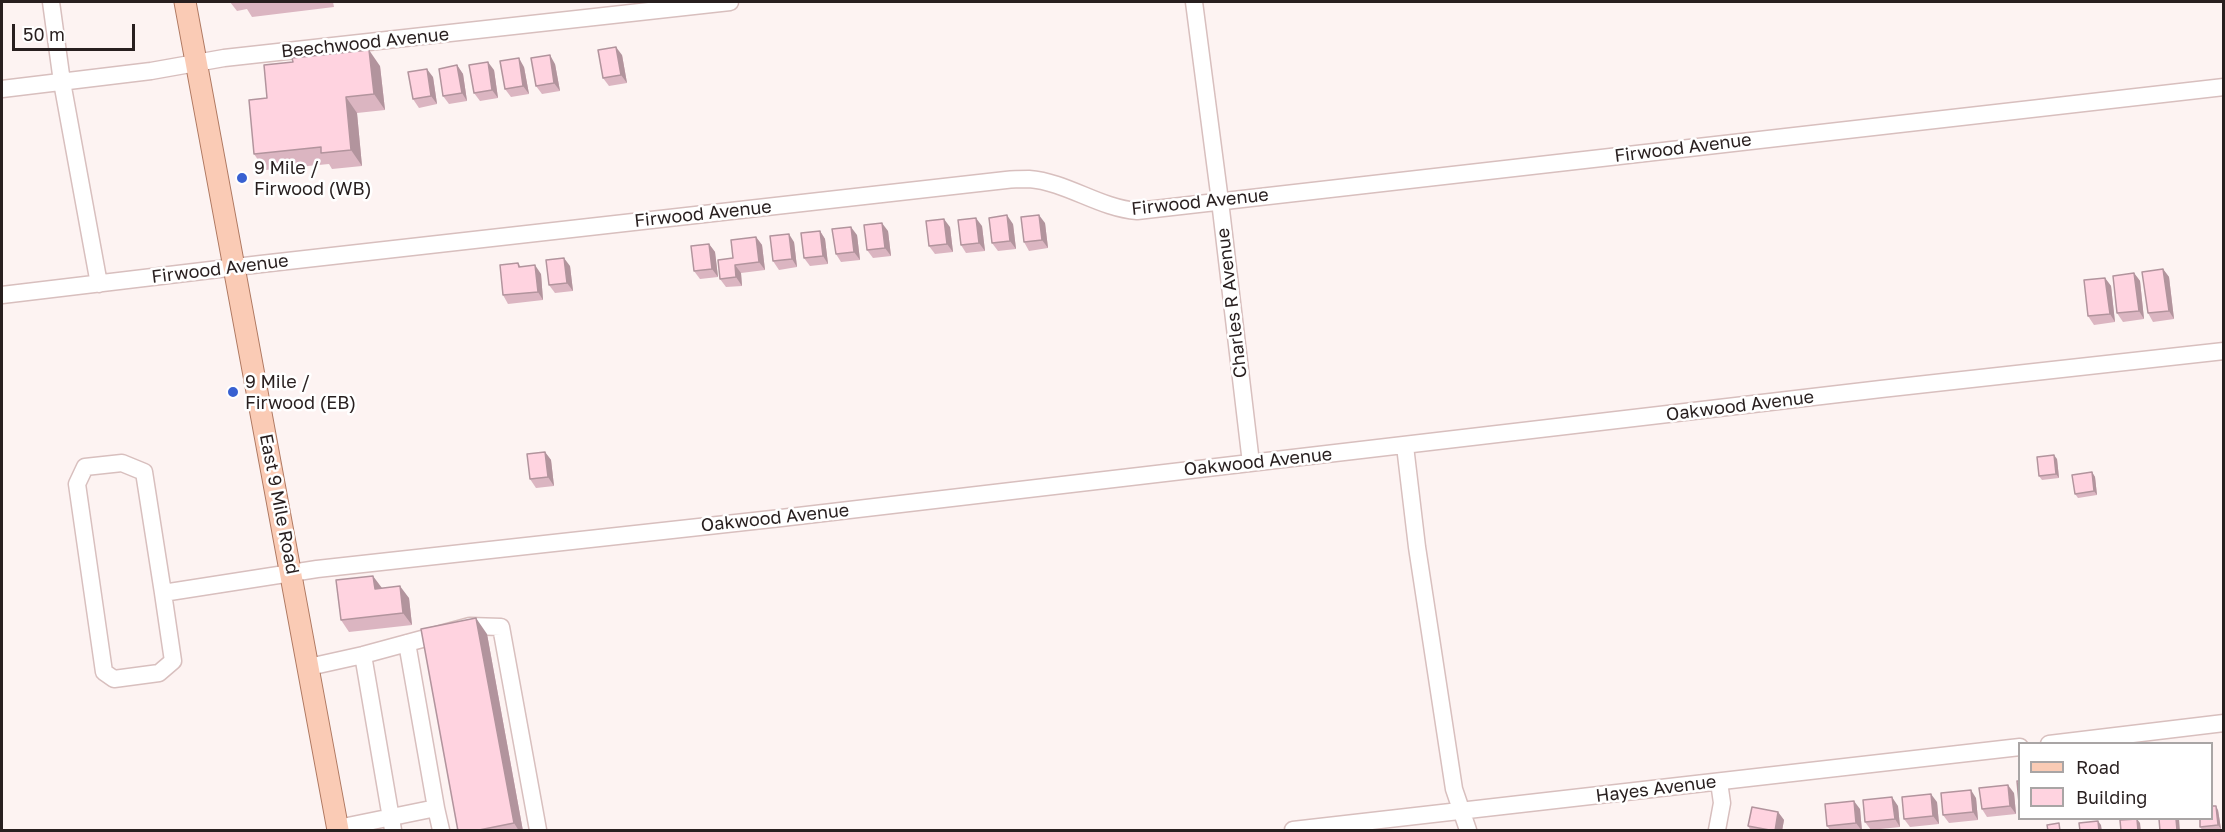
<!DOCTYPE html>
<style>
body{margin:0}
#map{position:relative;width:2225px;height:832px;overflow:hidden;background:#fdf3f2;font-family:"Golos Text",sans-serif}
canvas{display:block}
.frame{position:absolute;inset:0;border:3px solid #281f1f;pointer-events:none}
.legend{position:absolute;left:2018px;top:742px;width:195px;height:78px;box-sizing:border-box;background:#fff;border:2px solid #a9a5a5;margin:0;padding:8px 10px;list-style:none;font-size:18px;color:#281f1f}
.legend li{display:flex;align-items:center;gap:12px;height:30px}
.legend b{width:30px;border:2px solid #a9a5a5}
.scale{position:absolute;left:12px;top:24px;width:123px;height:27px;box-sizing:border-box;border:3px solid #281f1f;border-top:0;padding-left:8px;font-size:18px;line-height:21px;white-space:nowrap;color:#281f1f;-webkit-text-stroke:4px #fff;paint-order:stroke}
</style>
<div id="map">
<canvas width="2225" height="832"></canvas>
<div class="frame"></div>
<ul class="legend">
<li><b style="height:8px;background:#facbb5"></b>Road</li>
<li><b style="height:16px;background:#ffd3e0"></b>Building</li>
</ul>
<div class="scale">50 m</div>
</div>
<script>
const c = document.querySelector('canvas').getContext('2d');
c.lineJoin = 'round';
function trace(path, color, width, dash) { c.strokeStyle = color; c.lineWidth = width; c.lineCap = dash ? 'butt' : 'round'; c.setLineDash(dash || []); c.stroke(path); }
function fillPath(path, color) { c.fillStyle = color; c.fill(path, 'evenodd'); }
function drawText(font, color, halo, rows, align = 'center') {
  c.font = font + ' "Golos Text",sans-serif'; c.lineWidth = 5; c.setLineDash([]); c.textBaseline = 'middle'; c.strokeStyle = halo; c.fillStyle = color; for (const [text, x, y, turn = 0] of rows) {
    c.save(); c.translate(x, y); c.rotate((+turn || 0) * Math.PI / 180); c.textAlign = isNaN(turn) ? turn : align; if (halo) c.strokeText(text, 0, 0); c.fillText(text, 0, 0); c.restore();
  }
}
const minor = new Path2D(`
 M51,2l11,80 37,202
 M1194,2l26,199 31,262
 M2,89l149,-18 73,-13 506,-56
 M2,295l259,-31 745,-84c8,-1 16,-1 23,-1 38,3 70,29 108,32l1087,-124
 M1405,446l12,101 37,242 14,41
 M163,593l-19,-121 -22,-9 -37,4 -8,17 27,188 10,7 45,-6 14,-12 -10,-68 154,-24 464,-51 1100,-129 343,-38
 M407,643l29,165
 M363,655l30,175
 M309,667l54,-12 107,-29 31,1 37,203
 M2049,744l175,-21
 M338,828l98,-20 5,22
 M1293,830l727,-83
 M1717,830l5,-27 -3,-21`);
const major = new Path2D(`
 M185,2l153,828`);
const wall = new Path2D(`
 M230,2h103l1,5 -82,10 -5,-8 -10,2z
 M622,55l5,28 -18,3 -6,-8z
 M555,64l5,27 -18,3 -6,-8z
 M457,65l6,9 4,27 -18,3 -6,-8z
 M380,66l5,44 -28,3 5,53 -30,3 -3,-5 -64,6 -11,-16 13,-56z
 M524,67l5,27 -18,3 -6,-8z
 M494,70l4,28 -18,3 -6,-8z
 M433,77l4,27 -18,4 -6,-9z
 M1045,223l3,25 -19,3 -5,-9z
 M1013,224l3,25 -18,2 -6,-8z
 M982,226l3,25 -19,2 -5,-8z
 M950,227l3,25 -18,2 -6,-8z
 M820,231l5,8 3,25 -18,2 -6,-8z
 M888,231l3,25 -18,2 -6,-8z
 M857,235l3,25 -19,2 -5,-8z
 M756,237l6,8 3,25 -24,3 1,13 -16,1 -6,-8 13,-21z
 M794,242l3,25 -18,3 -6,-9z
 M709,244l6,8 3,25 -18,2 -6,-8z
 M518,263l3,4 20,7 2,26 -35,4 -5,-9z
 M570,266l3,25 -18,2 -6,-8z
 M2163,269l6,8 5,42 -21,3 -5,-9z
 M2134,273l6,8 4,38 -21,3 -6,-9z
 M2105,278l6,8 4,36 -21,3 -6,-9z
 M545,452l6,8 3,26 -18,2 -6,-9z
 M2057,459l2,19 -17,2 -3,-4z
 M2092,472l3,5 2,18 -19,3 -3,-4z
 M382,588l27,10 3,27 -63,7 -8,-12z
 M487,634l36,197h-65z
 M2014,793l2,21 -29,3 -5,-8z
 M1976,798l2,22 -29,3 -6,-8z
 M1937,802l2,22 -29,3 -6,-8z
 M1898,806l2,21 -29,3 -6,-8z
 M1860,809l2,22h-31l-4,-5z
 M2218,810l3,19 -18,2 -3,-4z
 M1778,812l6,8 -2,11h-31l-3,-5z`);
const shadedWall = new Path2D(`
 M616,47l6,8 5,28 -6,-8z
 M369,50l11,16 5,44 -11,-16z
 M550,55l5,9 5,27 -6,-8z
 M519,58l5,9 5,27 -6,-8z
 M488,62l6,8 4,28 -6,-8z
 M457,65l6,9 4,27 -5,-8z
 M427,69l6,8 4,27 -6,-8z
 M346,97l11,16 5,53 -11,-16z
 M1007,215l6,9 3,25 -6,-8z
 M1039,215l6,8 3,25 -6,-8z
 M976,218l6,8 3,25 -6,-8z
 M944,219l6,8 3,25 -6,-8z
 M882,223l6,8 3,25 -6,-8z
 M851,227l6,8 3,25 -6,-8z
 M820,231l5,8 3,25 -5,-8z
 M789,234l5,8 3,25 -5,-8z
 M756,237l6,8 3,25 -6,-8z
 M709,244l6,8 3,25 -6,-8z
 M564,258l6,8 3,25 -6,-8z
 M535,265l6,9 2,26 -5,-8z
 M735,265l6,8 1,13 -6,-9z
 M2163,269l6,8 5,42 -5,-8z
 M2134,273l6,8 4,38 -5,-8z
 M2105,278l6,8 4,36 -5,-8z
 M545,452l6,8 3,26 -6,-9z
 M2054,455l3,4 2,19 -3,-4z
 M2092,472l3,5 2,18 -3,-4z
 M373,576l9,12 -7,1z
 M400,586l9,12 3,27 -9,-12z
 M476,618l11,16 36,197h-4l-5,-8z
 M2008,785l6,8 2,21 -6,-8z
 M1971,790l5,8 2,22 -5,-8z
 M1931,794l6,8 2,22 -6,-8z
 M1892,797l6,9 2,21 -5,-8z
 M1854,801l6,8 2,22 -6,-8z
 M2216,806l2,4 3,19 -3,-4z
 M1778,812l6,8 -2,11h-7z
 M2137,819l3,4 1,8h-3z
 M2176,819h3l1,12 -3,-1z
 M2098,821l3,4 1,6h-3z`);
const building = new Path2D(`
 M616,47l5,28 -18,3 -5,-28z
 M369,50l5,44 -28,3 5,53 -30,3v-6l-67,7 -5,-54 18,-2 -3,-33 29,-3 -1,-4z
 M550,55l4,28 -18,3 -5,-28z
 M519,58l4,28 -18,3 -5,-28z
 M488,62l4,28 -18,3 -5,-28z
 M457,65l5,28 -19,3 -4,-27z
 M427,69l4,27 -18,3 -5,-27z
 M1007,215l3,26 -18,2 -3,-25z
 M1039,215l3,25 -18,2 -3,-25z
 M976,218l3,25 -18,2 -3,-25z
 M944,219l3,25 -18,2 -3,-25z
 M882,223l3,25 -18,2 -3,-25z
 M851,227l3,25 -18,2 -4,-25z
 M820,231l3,25 -19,2 -3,-25z
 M789,234l3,25 -19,2 -3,-25z
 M756,237l3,25 -24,3 1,12 -16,2 -2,-19 15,-2 -2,-18z
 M709,244l3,25 -18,2 -3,-25z
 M564,258l3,25 -18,2 -3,-25z
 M518,263l1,4 16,-2 3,27 -35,3 -3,-30z
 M2163,269l6,42 -21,2 -6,-41z
 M2134,273l5,38 -22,2 -4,-37z
 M2105,278l5,36 -22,2 -4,-36z
 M545,452l3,25 -18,2 -3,-25z
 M2054,455l2,19 -17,2 -2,-19z
 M2092,472l2,19 -19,3 -3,-19z
 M373,576l2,13 25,-3 3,27 -62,7 -5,-40z
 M476,618l38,205 -40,8h-16l-37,-202z
 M2017,781h2v22z
 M2008,785l2,21 -28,3 -3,-21z
 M1971,790l2,22 -30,3 -2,-22z
 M1931,794l2,22 -29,3 -2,-22z
 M1892,797l3,22 -30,3 -2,-22z
 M1854,801l2,22 -29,3 -2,-22z
 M2211,806h5l2,19 -18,2v-8h11z
 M1752,807l26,5 -3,19 -27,-5z
 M2137,819l1,12h-17l-1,-11z
 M2159,819h17l1,11 -17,1z
 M2098,821l1,10h-19l-1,-8z
 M2059,823l1,8h-12l-1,-6z`);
const markers = [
 [242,178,6,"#3860d1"],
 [233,392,6,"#3860d1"]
];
const streetNames = [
 ["Beechwood Avenue",365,43,-6],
 ["Firwood Avenue",1683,148,-7],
 ["Firwood Avenue",1200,202,-6],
 ["Firwood Avenue",703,214,-6],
 ["Firwood Avenue",220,269,-7],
 ["Charles R Avenue",1232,303,-97],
 ["Oakwood Avenue",1740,406,-7],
 ["Oakwood Avenue",1258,462,-6],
 ["East 9 Mile Road",279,504,79],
 ["Oakwood Avenue",775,518,-6],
 ["Hayes Avenue",1656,789,-7]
];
const poiNames = [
 ["9 Mile /",254,168],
 ["Firwood (WB)",254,189],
 ["9 Mile /",245,382],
 ["Firwood (EB)",245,403]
];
trace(minor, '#d8bfbe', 19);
trace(major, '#af7861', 23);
trace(minor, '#fff', 16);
trace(major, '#facbb5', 21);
fillPath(wall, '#dbb5c1');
fillPath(shadedWall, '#b2949d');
fillPath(building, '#ffd3e0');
trace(building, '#b2949d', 1.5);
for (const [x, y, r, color] of markers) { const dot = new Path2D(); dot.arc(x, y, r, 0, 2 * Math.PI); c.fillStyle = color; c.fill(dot); trace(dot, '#fff', 2); }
drawText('18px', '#281f1f', '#fff', streetNames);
drawText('18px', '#281f1f', '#fff', poiNames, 'left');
</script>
